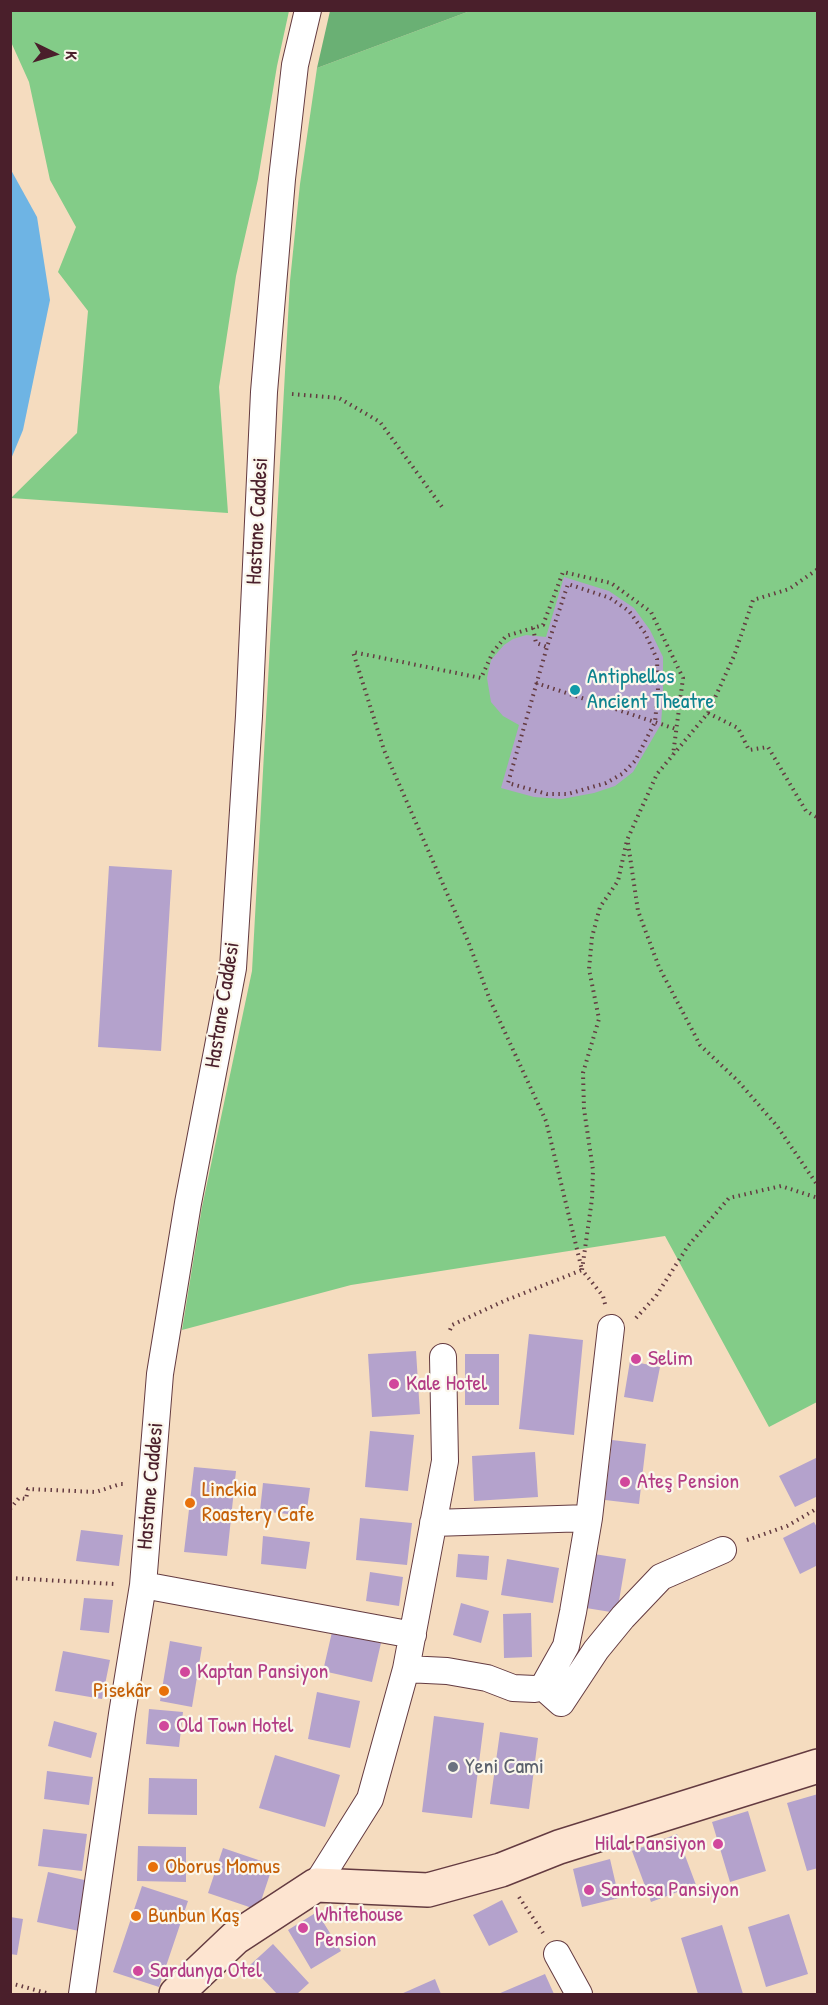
<!DOCTYPE html>
<meta charset="utf-8">
<style>
body{margin:0}
#map{position:relative;width:828px;height:2005px;overflow:hidden;background:#f5dcbf;font-family:"Patrick Hand",sans-serif}
canvas{display:block}
.frame{position:absolute;inset:0;border:12px solid #4a1f2b;pointer-events:none}
.north{position:absolute;left:24px;top:24px;width:60px;height:60px;-webkit-text-stroke:4px #fbf7ec;paint-order:stroke;rotate:95deg;font-size:16px;font-weight:700;line-height:24px;text-align:center;color:#4a1f2b}
.north::after{content:'';display:block;margin:auto;width:21px;height:27px;background:#4a1f2b;clip-path:polygon(50% 0,100% 100%,50% 72%,0 100%)}
</style>
<div id="map">
<canvas width="828" height="2005"></canvas>
<div class="frame"></div>
<div class="north">K</div>
</div>
<script>
const c = document.querySelector('canvas').getContext('2d');
c.lineJoin = 'round';
function fillPath(path, color) { c.fillStyle = color; c.fill(path, 'evenodd'); }
function trace(path, color, width, dash) { c.strokeStyle = color; c.lineWidth = width; c.lineCap = dash ? 'butt' : 'round'; c.setLineDash(dash || []); c.stroke(path); }
function drawText(font, color, halo, rows, align = 'center') {
  c.font = font + ' "Patrick Hand",sans-serif'; c.lineWidth = 4.5; c.setLineDash([]); c.textBaseline = 'middle'; c.strokeStyle = halo; c.fillStyle = color; for (const [text, x, y, turn = 0] of rows) {
    c.save(); c.translate(x, y); c.rotate((+turn || 0) * Math.PI / 180); c.textAlign = isNaN(turn) ? turn : align; if (halo) c.strokeText(text, 0, 0); c.fillText(text, 0, 0); c.restore();
  }
}
const green = new Path2D(`
 M10,11h279l-12,55 -19,113 -22,97 -17,111 9,126 -217,-15 66,-65 11,-122 -30,-39 18,-45 -26,-47 -21,-98 -18,-40z
 M470,11h347v1391l-48,25 -104,-191 -314,49 -169,45 20,-123 50,-236 38,-690 10,-97 17,-116z`);
const forest = new Path2D(`
 M330,11v-1l140,1 -153,57z`);
const water = new Path2D(`
 M11,170l26,47 13,83 -27,130 -12,29z`);
const building = new Path2D(`
 M564,577l45,14 25,17 16,22 13,27v39l-2,28 -28,48 -18,14 -21,7 -32,6 -28,-2 -33,-9 18,-63 -16,-9 -12,-14 -4,-24 4,-18 13,-15 9,-6 13,-4 20,2z
 M109,866l63,4 -11,181 -63,-4z
 M529,1334l54,6 -9,95 -55,-6z
 M416,1351l4,63 -48,3 -4,-63z
 M465,1354h34v51h-34z
 M630,1361l30,6 -7,35 -29,-5z
 M370,1431l44,4 -6,56 -43,-4z
 M612,1440l34,4 -7,60 -34,-4z
 M535,1452l3,45 -64,4 -2,-45z
 M818,1457v39l-23,11 -16,-31z
 M194,1467l42,4 -9,85 -43,-4z
 M263,1483l47,5 -4,28 -46,-5z
 M360,1518l52,5 -5,42 -51,-5z
 M814,1522l4,7v36l-18,9 -17,-36z
 M81,1530l42,5 -4,31 -43,-5z
 M263,1536l47,6 -4,27 -45,-5z
 M458,1554l31,2 -2,24 -31,-3z
 M594,1554l32,5 -9,54 -31,-5z
 M507,1559l52,9 -6,35 -52,-8z
 M370,1572l33,5 -4,29 -33,-5z
 M84,1598l29,2 -4,33 -29,-3z
 M461,1603l28,8 -8,32 -28,-8z
 M531,1613l1,44 -28,1 -1,-44z
 M332,1632l49,11 -9,39 -49,-11z
 M170,1641l32,6 -10,60 -32,-6z
 M63,1651l47,9 -8,39 -47,-8z
 M317,1692l43,9 -10,47 -42,-9z
 M149,1709l34,3 -4,35 -33,-3z
 M434,1716l50,7 -12,95 -50,-6z
 M54,1721l43,12 -6,25 -43,-12z
 M500,1732l38,6 -9,71 -39,-5z
 M275,1755l65,20 -15,52 -66,-19z
 M47,1771l46,6 -4,28 -45,-6z
 M149,1778l48,1v36l-49,-1z
 M818,1794v74l-11,3 -20,-68z
 M748,1811l18,60 -36,11 -18,-60z
 M43,1829l44,5 -5,37 -44,-5z
 M677,1834l19,51 -45,17 -19,-51z
 M138,1846l48,1v35l-49,-1z
 M223,1848l50,17 -15,45 -50,-17z
 M610,1859l9,39 -37,9 -9,-38z
 M48,1872l41,9 -10,50 -42,-9z
 M142,1886l46,15 -29,86 -46,-15z
 M502,1900l16,32 -29,14 -16,-31z
 M317,1912l24,39 -30,18 -23,-39z
 M789,1914l19,60 -42,13 -18,-60z
 M10,1917l13,2 -6,36 -7,-1z
 M722,1925l21,69h-45l-17,-56z
 M273,1944l36,39 -12,11h-20l-27,-29z
 M545,1974l9,20h-56z
 M435,1979l6,15h-40z`);
const path = new Path2D(`
 M292,394l47,4 41,24 62,85
 M533,628l3,15 11,4 21,-63 42,14 19,13 16,22 12,26 1,32 -3,31 -20,39 -13,13 -16,9 -38,11h-21l-39,-11 39,-136
 M536,683l140,46
 M708,713l30,15 11,22 19,-3 38,64 12,7
 M628,843l10,68 21,56 41,78 38,36 39,45 41,60
 M605,1304l-2,-8 -21,-26 10,-71 1,-29 -9,-61 -1,-36 16,-54 -10,-50 3,-32 8,-30 18,-26 9,-41 30,-66 51,-61 26,-57 19,-56 36,-11 29,-20
 M636,1318l20,-22 32,-50 41,-48 52,-12 37,12
 M450,1330l2,-5 52,-24 78,-31 -36,-149 -56,-121 -22,-59 -84,-191 -31,-98 128,26 12,-26 13,-16 37,-11 20,-53 48,11 40,29 32,66 -10,77
 M10,1509l9,-11 7,1 2,-10 68,3 24,-8h4
 M747,1540l40,-14 31,-18
 M10,1578l105,6
 M519,1897l24,36
 M10,1983l40,11`);
const street = new Path2D(`
 M433,1523l156,-5
 M143,1585l270,50
 M406,1669l41,2 40,7 26,10 22,1 8,-2 23,-41 7,-34 16,-94 22,-190
 M543,1687l18,16 35,-53 27,-33 38,-40 62,-27
 M316,1885l54,-86 36,-130 39,-208 -2,-104
 M557,1954l22,40
 M82,1994l40,-280 21,-129 17,-211 28,-171 45,-235 16,-252 15,-324 18,-213 13,-114 13,-55`);
const secondary = new Path2D(`
 M176,1994l59,-56 81,-53 112,5 73,-20 58,-23 259,-81`);
const markers = [
 [575,690,6,"#0f9aa8"],
 [636,1359,6,"#d1479c"],
 [394,1384,6,"#d1479c"],
 [625,1482,6,"#d1479c"],
 [190,1503,6,"#e8710a"],
 [185,1672,6,"#d1479c"],
 [164,1691,6,"#e8710a"],
 [164,1726,6,"#d1479c"],
 [453,1767,6,"#6b7280"],
 [718,1844,6,"#d1479c"],
 [153,1867,6,"#e8710a"],
 [589,1890,6,"#d1479c"],
 [136,1916,6,"#e8710a"],
 [303,1928,6,"#d1479c"],
 [138,1971,6,"#d1479c"]
];
const streetNames = [
 ["Hastane Caddesi",258,521,-87],
 ["Hastane Caddesi",223,1005,-81],
 ["Hastane Caddesi",151,1486,-85]
];
const cultureNames = [
 ["Antiphellos",587,677],
 ["Ancient Theatre",587,702]
];
const hotelNames = [
 ["Selim",648,1359],
 ["Kale Hotel",406,1384],
 ["Ateş Pension",637,1482],
 ["Kaptan Pansiyon",197,1672],
 ["Old Town Hotel",176,1726],
 ["Hilal Pansiyon",706,1844,"right"],
 ["Santosa Pansiyon",601,1890],
 ["Whitehouse",315,1915],
 ["Pension",315,1940],
 ["Sardunya Otel",150,1971]
];
const foodNames = [
 ["Linckia",202,1490],
 ["Roastery Cafe",202,1515],
 ["Pisekâr",152,1691,"right"],
 ["Oborus Momus",165,1867],
 ["Bunbun Kaş",148,1916]
];
const worshipNames = [
 ["Yeni Cami",465,1767]
];
fillPath(green, '#83cc88');
fillPath(forest, '#6ab074');
fillPath(water, '#6eb4e4');
fillPath(building, '#b4a2cc');
trace(street, '#643b41', 28);
trace(secondary, '#643b41', 36);
trace(path, '#643b41', 4, [1.5, 4.5]);
trace(street, '#fff', 26);
trace(secondary, '#fde4d0', 33);
for (const [x, y, r, color] of markers) { const dot = new Path2D(); dot.arc(x, y, r, 0, 2 * Math.PI); c.fillStyle = color; c.fill(dot); trace(dot, '#fbf7ec', 2); }
drawText('22px', '#4a1f2b', '#fbf7ec', streetNames);
drawText('22px', '#0d838f', '#fbf7ec', cultureNames, 'left');
drawText('22px', '#b23c85', '#fbf7ec', hotelNames, 'left');
drawText('22px', '#c56008', '#fbf7ec', foodNames, 'left');
drawText('22px', '#5b616d', '#fbf7ec', worshipNames, 'left');
</script>
